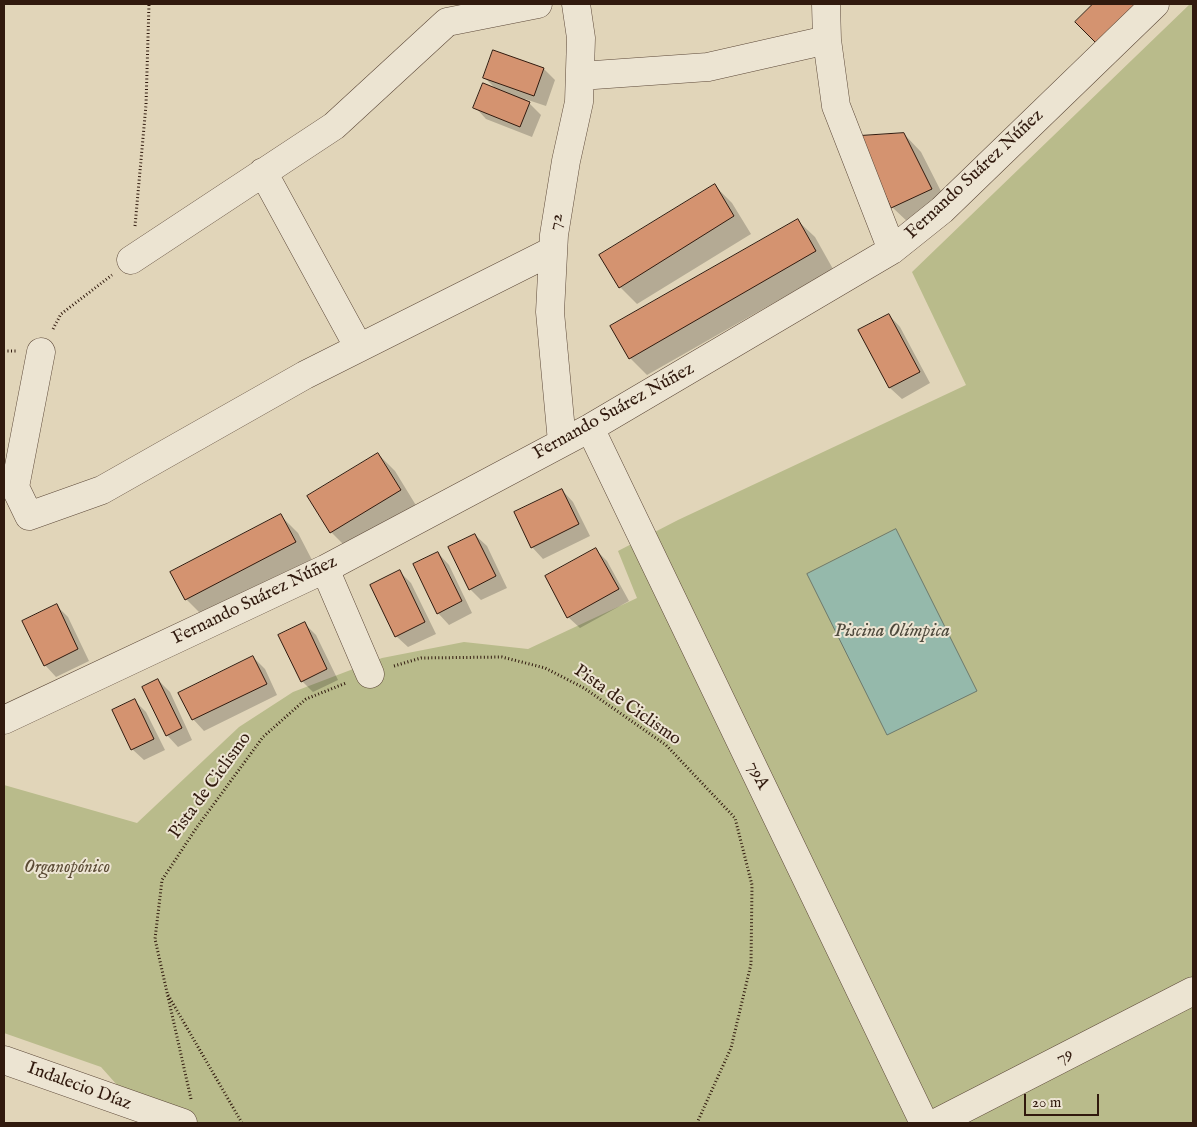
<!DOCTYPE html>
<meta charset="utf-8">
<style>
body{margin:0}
#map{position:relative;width:1197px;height:1127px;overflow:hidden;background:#e1d5b9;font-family:"IM FELL English",serif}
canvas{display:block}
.frame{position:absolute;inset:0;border:5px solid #311a0e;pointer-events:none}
.scale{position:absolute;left:1024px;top:1094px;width:75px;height:22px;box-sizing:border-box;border:2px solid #311a0e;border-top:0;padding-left:6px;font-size:15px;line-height:18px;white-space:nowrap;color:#311a0e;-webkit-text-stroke:4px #ece4d2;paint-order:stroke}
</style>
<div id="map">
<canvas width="1197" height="1127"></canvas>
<div class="frame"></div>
<div class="scale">20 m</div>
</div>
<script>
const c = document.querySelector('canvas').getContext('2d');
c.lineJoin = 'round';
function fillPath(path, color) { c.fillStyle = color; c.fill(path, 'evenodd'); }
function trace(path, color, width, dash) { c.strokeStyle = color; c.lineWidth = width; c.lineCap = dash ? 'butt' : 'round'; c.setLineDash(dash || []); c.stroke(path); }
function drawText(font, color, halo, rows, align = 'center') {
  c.font = font + ' "IM FELL English",serif'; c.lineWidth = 4; c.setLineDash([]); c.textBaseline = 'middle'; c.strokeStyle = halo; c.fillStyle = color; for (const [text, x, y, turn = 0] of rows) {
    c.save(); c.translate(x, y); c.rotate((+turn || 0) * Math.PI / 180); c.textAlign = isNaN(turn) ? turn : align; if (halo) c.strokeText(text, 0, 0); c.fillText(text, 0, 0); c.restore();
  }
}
const green = new Path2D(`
 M1190,4h3v1119h-1042l-50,-56 -97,-34v-248l133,38 102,-96 54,-35 89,-34 82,-16 64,7 109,-51 -19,-47 60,-31 288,-135 -54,-113z`);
const water = new Path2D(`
 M896,529l81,162 -90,44 -80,-161z`);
const shadow = new Path2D(`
 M544,69l11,11 -9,26 -21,-7 16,16 -9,22 -46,-18 -11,-12 22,-17 -12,-12z
 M904,134l17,18 28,55 -39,17 -18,-17z
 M715,186l17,17 19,31 -114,70 -17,-17z
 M797,220l18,17 18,32 -186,106 -17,-17z
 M889,315l11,12 30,56 -28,16 -12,-11 -30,-57z
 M378,454l17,17 22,36 -69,42 -17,-17z
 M562,490l11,12 17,34 -47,23 -11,-12z
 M281,516l17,17 14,27 -109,56 -17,-17z
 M475,535l12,11 20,42 -26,12 -11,-11z
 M596,550l11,11 22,40 -49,27 -12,-11z
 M438,553l11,12 23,48 -23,12 -11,-12z
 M400,572l11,11 25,51 -28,13 -12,-11z
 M57,606l11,11 21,44 -33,16 -11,-12z
 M305,624l11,11 22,45 -25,12 -11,-11z
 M253,657l12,12 12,26 -73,36 -11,-12z
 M158,680l12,12 22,48 -14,7 -11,-12z
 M134,700l12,12 19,38 -21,10 -12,-11z`);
const building = new Path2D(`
 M1093,4h43l-39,40 -22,-22z
 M493,50l51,18 -10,28 -51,-18z
 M483,83l47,19 -10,25 -47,-19z
 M904,133l28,56 -41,19 -32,-72z
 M715,184l19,32 -115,72 -20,-33z
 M798,219l18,32 -187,108 -19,-33z
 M889,314l31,58 -31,16 -31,-58z
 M378,453l23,37 -71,43 -23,-37z
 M562,489l17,35 -48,24 -17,-36z
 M281,514l15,28 -111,58 -15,-28z
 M475,534l21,42 -27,14 -21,-43z
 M596,548l23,41 -52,29 -22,-42z
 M438,552l24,49 -25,13 -24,-50z
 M400,570l25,52 -30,15 -25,-52z
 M57,604l21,45 -34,17 -22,-45z
 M305,622l22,47 -26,13 -23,-47z
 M253,656l14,28 -75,36 -14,-27z
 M158,679l24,49 -16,8 -24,-49z
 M135,699l19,40 -23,11 -19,-40z`);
const path = new Path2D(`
 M135,226l11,-121 3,-101
 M53,329l8,-15 51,-39
 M4,351h12
 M394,666l27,-8 81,-1 43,11 39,20 82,57 69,73 17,67 -1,79 -20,84 -34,75
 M168,995l74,128
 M191,1099l-36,-160 7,-59 35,-53 66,-90 43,-38 40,-16`);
const minor = new Path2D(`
 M826,4l1,36 9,66 56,144
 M580,76l128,-9 119,-27
 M263,172l96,176
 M131,260l203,-134 113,-104 91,-18
 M41,352l-26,135 14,29 73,-26 203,-115 247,-124
 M590,428l334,695
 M562,442l-12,-130 4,-77 12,-74 13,-59 2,-64 -5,-34
 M325,569l45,105
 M4,720l321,-151 265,-141 302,-178 50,-40 213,-206
 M4,1060l179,63
 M936,1123l257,-132`);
const streetNames = [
 ["Fernando Suárez Núñez",975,175,-43],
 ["72",557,222,-81],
 ["Fernando Suárez Núñez",614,412,-29],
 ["Fernando Suárez Núñez",255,601,-26],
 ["Pista de Ciclismo",627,706,35],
 ["79A",757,776,64],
 ["Pista de Ciclismo",211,786,-54],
 ["79",1065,1057,-27],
 ["Indalecio Díaz",79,1087,20]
];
const parkNames = [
 ["Organopónico",67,868]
];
const waterNames = [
 ["Piscina Olímpica",892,632]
];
fillPath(green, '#b9bb8b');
fillPath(water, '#95b9ab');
trace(water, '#6d796c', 1);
fillPath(shadow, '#0003');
fillPath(building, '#d49370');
trace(building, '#311a0e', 1);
trace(minor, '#5d4939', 29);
trace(path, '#311a0e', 3, [1, 2.5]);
trace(minor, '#ece4d2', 28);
drawText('18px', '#311a0e', '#ece4d2', streetNames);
drawText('italic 18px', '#5a4a34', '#ece4d2', parkNames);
drawText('italic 19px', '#4f4a3d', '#ece4d2', waterNames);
</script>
